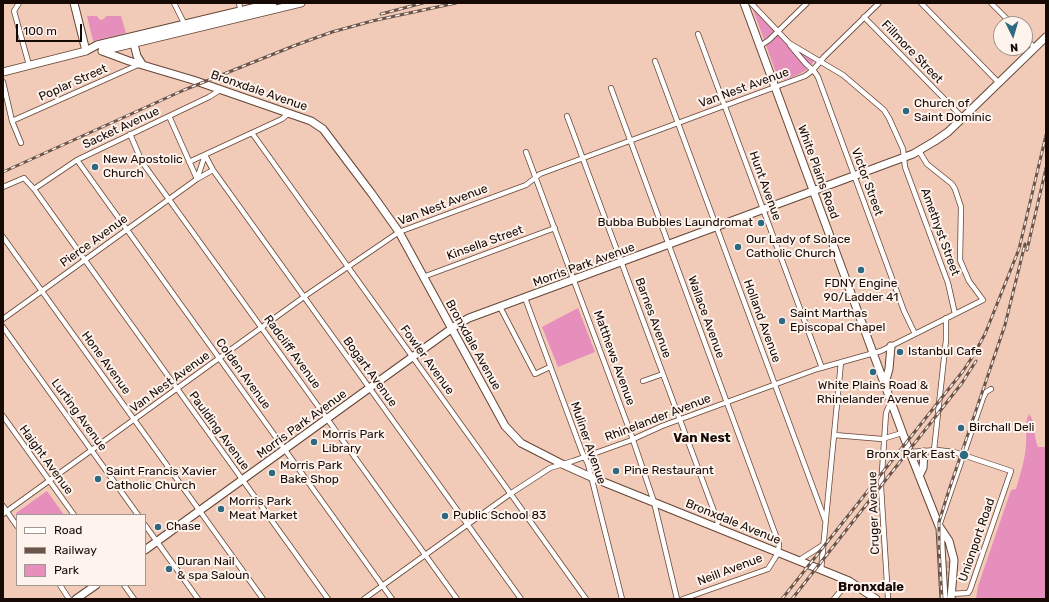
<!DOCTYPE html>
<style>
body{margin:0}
#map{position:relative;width:1049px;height:602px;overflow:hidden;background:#f2cbb8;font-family:Rubik,sans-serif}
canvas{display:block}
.frame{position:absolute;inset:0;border:4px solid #170a05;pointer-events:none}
.legend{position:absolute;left:16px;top:514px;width:130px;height:72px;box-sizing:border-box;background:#fff3ed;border:1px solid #a29690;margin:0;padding:5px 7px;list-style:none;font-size:12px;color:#170a05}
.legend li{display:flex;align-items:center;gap:8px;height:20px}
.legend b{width:20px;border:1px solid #a29690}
.north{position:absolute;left:993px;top:16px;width:40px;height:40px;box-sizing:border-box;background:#fff3ed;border:1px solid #a29690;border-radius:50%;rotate:175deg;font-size:11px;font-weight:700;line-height:16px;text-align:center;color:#170a05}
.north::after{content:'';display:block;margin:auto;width:14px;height:18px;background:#2e6981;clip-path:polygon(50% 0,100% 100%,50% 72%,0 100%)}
.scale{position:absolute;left:16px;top:24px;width:66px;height:18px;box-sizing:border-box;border:2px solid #170a05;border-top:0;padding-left:5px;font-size:12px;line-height:14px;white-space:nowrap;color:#170a05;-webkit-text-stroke:3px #fff3ed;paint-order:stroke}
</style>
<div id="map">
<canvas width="1049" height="602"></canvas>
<div class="frame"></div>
<ul class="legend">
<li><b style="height:5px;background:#fff"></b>Road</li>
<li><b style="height:5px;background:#6b544a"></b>Railway</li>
<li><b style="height:11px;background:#e68ebc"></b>Park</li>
</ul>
<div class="north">N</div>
<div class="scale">100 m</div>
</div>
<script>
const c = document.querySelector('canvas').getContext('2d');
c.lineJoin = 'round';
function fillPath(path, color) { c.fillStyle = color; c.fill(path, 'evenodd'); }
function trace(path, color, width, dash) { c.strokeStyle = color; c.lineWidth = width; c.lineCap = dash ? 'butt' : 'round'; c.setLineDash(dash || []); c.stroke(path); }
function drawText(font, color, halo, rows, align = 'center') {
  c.font = font + ' Rubik,sans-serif'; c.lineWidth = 4; c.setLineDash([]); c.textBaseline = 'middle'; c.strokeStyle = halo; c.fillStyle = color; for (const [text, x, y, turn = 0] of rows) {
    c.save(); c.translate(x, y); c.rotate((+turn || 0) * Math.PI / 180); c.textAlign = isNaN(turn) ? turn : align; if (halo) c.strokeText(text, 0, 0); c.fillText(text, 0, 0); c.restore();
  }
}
const green = new Path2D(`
 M752,7h1l34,38 27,15c-4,12 -23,18 -35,21z
 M87,16h10l2,3 3,1 3,-2 1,-2h15l5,17 -33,8z
 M578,308l17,44 -37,15 -16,-40z
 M1029,414c7,8 4,22 9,33h8v152h-70l2,-13 33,-96 5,-1c4,-14 9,-29 10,-44 1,-10 -2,-22 3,-31z
 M47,491l17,24h-46l-2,-2z`);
const secondaryTunnel = new Path2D(`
 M947,561l1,14`);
const street = new Path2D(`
 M19,3l-5,8 15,54
 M174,3l11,22
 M239,3l2,9
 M751,3l38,40 54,32 41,35 5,8 14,31 2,18 43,116 7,31
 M921,3l78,80
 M991,3l21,21
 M864,17l99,101
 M698,34l124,334
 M1025,38l10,10
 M790,45l16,19 8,7 4,6 86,234 11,23
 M760,46l9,-6 38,-37
 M655,61l170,459
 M3,82l9,39 9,22
 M611,88l168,456 -1,9 -10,16 -85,30
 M169,116l28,63
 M567,116l151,406 -2,5
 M12,121l128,-57
 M252,133l334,466
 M130,134l12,28 315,437
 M526,152l105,282 23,68 23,97
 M205,155l8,15 308,429
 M77,160l315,439
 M189,162l93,-43 7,-6
 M197,179l8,-24
 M3,187l21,-9 10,11 294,410
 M34,189l43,-29 132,-63 11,-7
 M3,237l260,362
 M423,277l132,-49
 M525,298l57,154 6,12 34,135
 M500,307l35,67 15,-7
 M3,319l194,-140 16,-9
 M3,327l135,188
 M643,381l20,-7
 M3,416l71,99
 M834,435l48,4 20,-6
 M934,450l12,-110v-22
 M910,452l27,-2 17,2 57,19 -41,119 -2,3 -18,1
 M3,506l14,20
 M3,514l305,-220 91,-62 127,-47 14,-11 265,-98 8,-6 11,-13 55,-54
 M145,525l53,74
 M939,526l44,-128 3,-6 5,-3
 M798,561l25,-16
 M821,570l20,-208
 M60,585l9,14
 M124,585l10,14
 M364,599l146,-105 40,-26 23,-7 56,-20 33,-15 155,-57 64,-18 102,-51 -14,-19 -9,-21 1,-53 -6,-18 -3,-5 -25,-20 -8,-13
 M834,599l15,-18
 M888,599l-7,-112 5,-74 2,-5 4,-5`);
const secondary = new Path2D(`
 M74,3l12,48
 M744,3l163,442 32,81 10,15 5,19 -3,39
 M133,40l4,16 5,8
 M102,51l27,10 64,19 118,41 12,8 49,65 27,38 106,194 16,17 41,21 29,13 258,104 27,18
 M102,51l199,-48
 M3,72l83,-21 11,-6 176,-42
 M885,383l4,-14 2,-23
 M919,476l4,-8 1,-16
 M940,528l4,71
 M145,550l313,-226 11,-6 444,-164 22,-13 13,-9 98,-95
 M76,599l20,-14`);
const rail = new Path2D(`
 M381,14l42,-11
 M3,172l181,-82 112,-45 36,-13 40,-11 84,-18
 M1027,250l19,-82
 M782,599l181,-228 10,-15 12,-22 34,-85 27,-114
 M792,599l170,-216 14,-22
 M942,599l-3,-52v-25l10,-32 56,-165 20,-81`);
const markers = [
 [906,111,4,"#2e6981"],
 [95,167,4,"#2e6981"],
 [761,223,4,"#2e6981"],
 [738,247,4,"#2e6981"],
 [861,270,4,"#2e6981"],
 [782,321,4,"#2e6981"],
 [900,352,4,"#2e6981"],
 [873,372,4,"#2e6981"],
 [961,428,4,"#2e6981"],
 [314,442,4,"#2e6981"],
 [964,455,5,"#2e6981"],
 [616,471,4,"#2e6981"],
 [272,473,4,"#2e6981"],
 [98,479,4,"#2e6981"],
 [221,509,4,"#2e6981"],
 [445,516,4,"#2e6981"],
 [158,527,4,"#2e6981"],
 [169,569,4,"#2e6981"]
];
const streetNames = [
 ["Fillmore Street",912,52,46],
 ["Poplar Street",73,83,-24],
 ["Van Nest Avenue",744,88,-20],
 ["Bronxdale Avenue",259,91,19],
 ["Sacket Avenue",121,128,-25],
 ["White Plains Road",818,172,70],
 ["Victor Street",867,182,70],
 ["Hunt Avenue",765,186,70],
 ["Van Nest Avenue",443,205,-21],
 ["Amethyst Street",940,232,70],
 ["Pierce Avenue",94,241,-36],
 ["Kinsella Street",485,243,-20],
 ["Morris Park Avenue",584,265,-20],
 ["Wallace Avenue",706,317,70],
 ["Barnes Avenue",653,318,70],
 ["Holland Avenue",762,321,70],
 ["Bronxdale Avenue",473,345,61],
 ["Radcliff Avenue",292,352,54],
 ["Matthews Avenue",614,358,70],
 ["Fowler Avenue",427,360,54],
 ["Hone Avenue",106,363,54],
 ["Bogart Avenue",370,372,54],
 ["Colden Avenue",243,374,54],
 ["Van Nest Avenue",170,382,-36],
 ["Lurting Avenue",79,415,54],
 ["Rhinelander Avenue",658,418,-21],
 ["Morris Park Avenue",302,424,-36],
 ["Paulding Avenue",219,431,54],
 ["Muliner Avenue",588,443,71],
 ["Haight Avenue",46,460,54],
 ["Cruger Avenue",874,513,-92],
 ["Bronxdale Avenue",733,522,22],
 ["Unionport Road",977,540,-71],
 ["Neill Avenue",730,570,-21]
];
const poiNames = [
 ["Church of",914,104],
 ["Saint Dominic",914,118],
 ["New Apostolic",103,160],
 ["Church",103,174],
 ["Bubba Bubbles Laundromat",753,223,"right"],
 ["Our Lady of Solace",746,240],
 ["Catholic Church",746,254],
 ["FDNY Engine",861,284,"center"],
 ["90/Ladder 41",861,298,"center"],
 ["Saint Marthas",790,314],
 ["Episcopal Chapel",790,328],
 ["Istanbul Cafe",908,352],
 ["White Plains Road &",873,386,"center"],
 ["Rhinelander Avenue",873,400,"center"],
 ["Birchall Deli",969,428],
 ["Morris Park",322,435],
 ["Library",322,449],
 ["Bronx Park East",955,455,"right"],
 ["Morris Park",280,466],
 ["Bake Shop",280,480],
 ["Pine Restaurant",624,471],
 ["Saint Francis Xavier",106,472],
 ["Catholic Church",106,486],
 ["Morris Park",229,502],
 ["Meat Market",229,516],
 ["Public School 83",453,516],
 ["Chase",166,527],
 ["Duran Nail",177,562],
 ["& spa Saloun",177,576]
];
const neighbourhoodNames = [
 ["Van Nest",702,438],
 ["Bronxdale",871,587]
];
fillPath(green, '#e68ebc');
trace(secondaryTunnel, '#d1ae9d', 7, [7, 3.5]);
trace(street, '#654535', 6);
trace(secondary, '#654535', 9);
trace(street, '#fff', 4.5);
trace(secondary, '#fff', 7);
trace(rail, '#6b544a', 3);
trace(rail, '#fff3ed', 1.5, [4.5]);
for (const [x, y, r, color] of markers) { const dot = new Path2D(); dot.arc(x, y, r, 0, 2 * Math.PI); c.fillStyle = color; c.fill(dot); trace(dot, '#fff3ed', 1.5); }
drawText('12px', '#170a05', '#fff3ed', streetNames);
drawText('12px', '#170a05', '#fff3ed', poiNames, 'left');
drawText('bold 13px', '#170a05', '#fff3ed', neighbourhoodNames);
</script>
